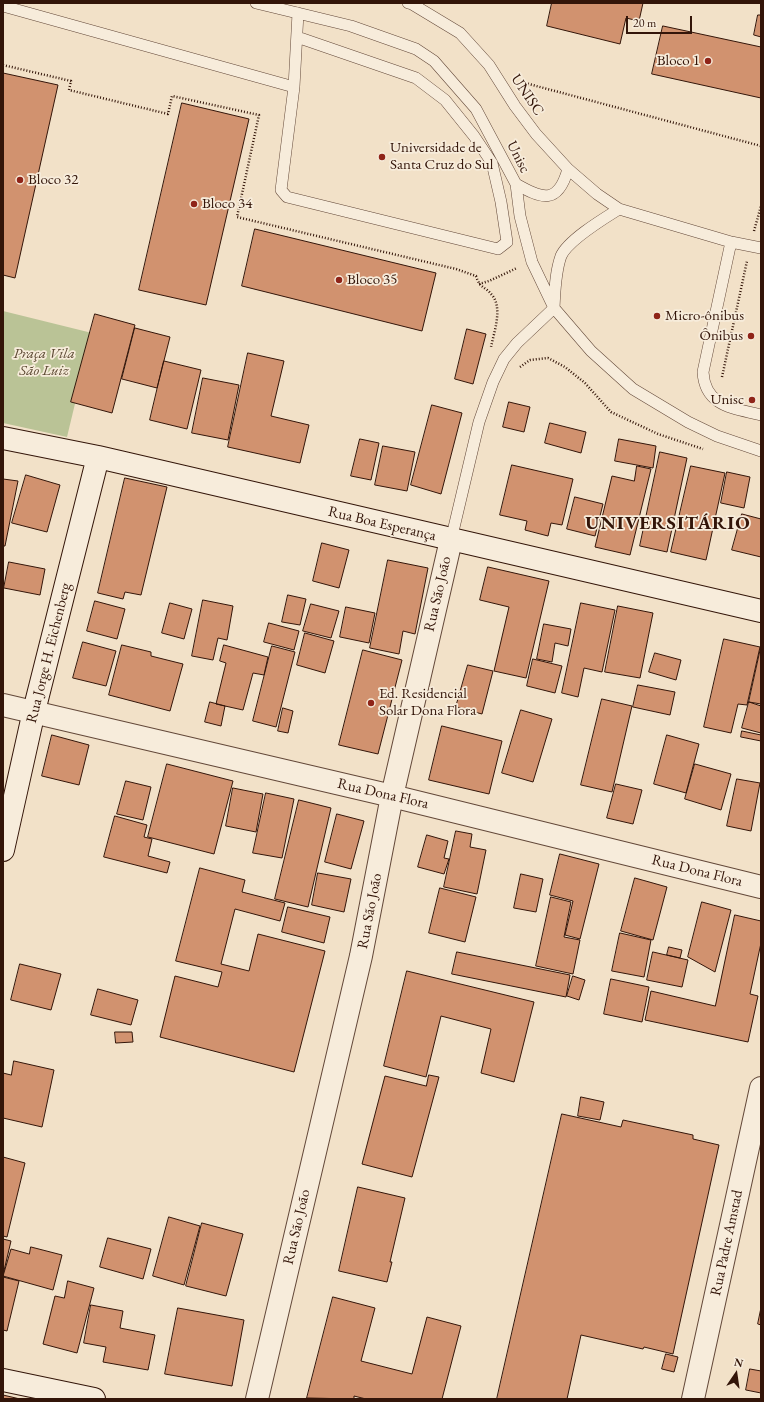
<!DOCTYPE html>
<meta charset="utf-8">
<style>
body{margin:0}
#map{position:relative;width:764px;height:1402px;overflow:hidden;background:#f2e1c8;font-family:"EB Garamond",serif}
canvas{display:block}
.frame{position:absolute;inset:0;border:4px solid #331509;pointer-events:none}
.north{position:absolute;left:716px;top:1354px;width:40px;height:40px;-webkit-text-stroke:3px #f7ecdb;paint-order:stroke;rotate:13deg;font-size:11px;font-weight:700;line-height:16px;text-align:center;color:#331509}
.north::after{content:'';display:block;margin:auto;width:14px;height:18px;background:#331509;clip-path:polygon(50% 0,100% 100%,50% 72%,0 100%)}
.scale{position:absolute;left:626px;top:16px;width:66px;height:18px;box-sizing:border-box;border:2px solid #331509;border-top:0;padding-left:5px;font-size:12px;line-height:14px;white-space:nowrap;color:#331509;-webkit-text-stroke:3px #f7ecdb;paint-order:stroke}
</style>
<div id="map">
<canvas width="764" height="1402"></canvas>
<div class="frame"></div>
<div class="north">N</div>
<div class="scale">20 m</div>
</div>
<script>
const c = document.querySelector('canvas').getContext('2d');
c.lineJoin = 'round';
function fillPath(path, color) { c.fillStyle = color; c.fill(path, 'evenodd'); }
function trace(path, color, width, dash) { c.strokeStyle = color; c.lineWidth = width; c.lineCap = dash ? 'butt' : 'round'; c.setLineDash(dash || []); c.stroke(path); }
function drawText(font, color, halo, rows, align = 'center') {
  c.font = font + ' "EB Garamond",serif'; c.lineWidth = 3.5; c.setLineDash([]); c.textBaseline = 'middle'; c.strokeStyle = halo; c.fillStyle = color; for (const [text, x, y, turn = 0] of rows) {
    c.save(); c.translate(x, y); c.rotate((+turn || 0) * Math.PI / 180); c.textAlign = isNaN(turn) ? turn : align; if (halo) c.strokeText(text, 0, 0); c.fillText(text, 0, 0); c.restore();
  }
}
const green = new Path2D(`
 M3,311l89,22 -25,104 -64,-14z`);
const building = new Path2D(`
 M552,3h91l-4,18 -13,-3 -6,26 -73,-18z
 M758,15h3v22l-7,-2z
 M663,26l98,21v51l-109,-24z
 M3,73l55,12 -43,193 -12,-3z
 M182,103l67,16 -43,186 -67,-15z
 M255,229l181,44 -14,58 -180,-45z
 M95,314l40,11 -23,88 -41,-11z
 M135,328l35,9 -13,51 -35,-9z
 M467,329l19,5 -13,50 -18,-5z
 M248,353l36,8 -13,55 38,9 -9,38 -72,-16z
 M164,361l37,9 -14,59 -37,-9z
 M203,378l36,7 -11,55 -36,-7z
 M509,402l21,5 -6,25 -21,-5z
 M432,405l30,8 -21,81 -30,-9z
 M550,423l36,9 -5,21 -36,-10z
 M360,439l19,4 -8,37 -20,-4z
 M619,439l37,7 -3,22 -38,-7z
 M383,446l32,6 -8,39 -32,-6z
 M660,452l27,6 -20,94 -27,-6z
 M512,465l61,14 -11,46 -11,-2 -3,13 -23,-6 2,-9 -27,-6z
 M637,466l14,3 -21,86 -35,-8 17,-71 22,5z
 M691,466l34,7 -19,87 -35,-8z
 M727,472l23,5 -6,31 -23,-5z
 M26,475l34,10 -13,47 -35,-9z
 M125,478l42,9 -26,108 -16,-3 -2,7 -25,-6z
 M3,479l15,2 -13,65h-2z
 M575,497l28,7 -8,32 -28,-7z
 M742,514l19,5v38l-29,-7z
 M322,543l27,7 -10,38 -26,-7z
 M388,560l40,8 -13,66 -12,-3 -4,23 -29,-6z
 M9,562l36,7 -5,26 -36,-7z
 M488,567l61,14 -23,97 -32,-7 15,-64 -29,-7z
 M288,595l18,4 -6,26 -18,-3z
 M203,600l30,6 -6,34 -9,-2 -5,22 -21,-4z
 M95,601l30,8 -8,30 -30,-8z
 M170,603l22,6 -8,30 -22,-6z
 M581,603l34,7 -13,62 -18,-4 -6,29 -16,-4z
 M311,604l28,7 -8,27 -28,-7z
 M618,606l35,7 -13,65 -35,-6z
 M346,607l29,6 -6,30 -29,-6z
 M269,623l30,8 -5,19 -30,-8z
 M544,624l27,5 -3,17 -13,-3 -3,19 -15,-3z
 M305,633l29,8 -9,32 -28,-8z
 M724,639l36,8 -13,58 -9,-1 -7,29 -27,-6z
 M83,642l33,9 -10,35 -33,-8z
 M122,645l29,7v4l32,8 -13,47 -61,-16z
 M224,645l44,12 -4,18 -11,-2 -10,37 -27,-6 10,-41 -6,-2z
 M272,646l23,6 -19,75 -23,-6z
 M761,646v58l-12,-2z
 M363,650l39,10 -24,94 -39,-9z
 M655,653l26,7 -5,20 -27,-8z
 M533,659l29,7 -7,27 -28,-7z
 M468,665l25,6 -11,43 -26,-7z
 M638,685l37,7 -5,23 -37,-8z
 M602,699l30,7 -20,86 -31,-7z
 M210,702l15,4 -4,20 -16,-4z
 M749,702l12,4v27l-19,-5z
 M283,708l10,3 -5,22 -10,-2z
 M521,710l31,9 -19,63 -31,-9z
 M442,726l60,15 -13,53 -60,-14z
 M742,731l19,4v6l-20,-4z
 M52,735l37,10 -10,40 -37,-9z
 M667,735l32,9 -13,49 -32,-9z
 M167,764l66,17 -19,73 -66,-17z
 M695,764l36,10 -10,36 -36,-11z
 M737,779l23,4 -9,48 -24,-5z
 M126,781l25,6 -8,33 -26,-6z
 M616,784l26,6 -9,34 -26,-6z
 M233,788l30,6 -7,38 -30,-6z
 M266,793l28,6 -12,59 -29,-5z
 M299,800l32,8 -23,99 -33,-8z
 M337,814l27,7 -13,48 -26,-7z
 M115,816l32,9 -3,12 8,2 -4,17 22,6 -3,11 -63,-16z
 M456,831l16,3 -2,13 16,3 -9,44 -33,-7z
 M427,835l21,6 -4,17 5,1 -5,15 -26,-7z
 M560,854l39,10 -19,75 -15,-4 8,-34 -23,-6z
 M200,868l45,12 -3,12 43,11 -5,18 -45,-12 -14,55 28,7 9,-37 67,17 -31,121 -134,-35 15,-61 43,11 4,-15 -46,-11z
 M318,873l33,6 -7,33 -32,-7z
 M521,874l22,5 -7,33 -22,-4z
 M635,878l32,9 -14,53 -32,-9z
 M440,888l36,9 -11,45 -36,-9z
 M551,897l20,5 -7,35 16,3 -7,34 -37,-8z
 M702,902l29,8 -16,62 -27,-15z
 M288,907l42,10 -6,26 -42,-11z
 M735,915l26,6v22l-11,51 8,2 -10,46 -103,-22 6,-29 64,15z
 M620,933l31,7 -7,37 -32,-6z
 M669,947l13,3 -2,8 -13,-3z
 M457,952l113,23 -4,22 -114,-23z
 M653,952l35,8 -6,27 -35,-7z
 M20,964l41,10 -10,36 -40,-10z
 M407,971l127,31 -20,80 -33,-9 10,-44 -50,-13 -15,61 -42,-11z
 M573,976l12,4 -6,20 -12,-4z
 M611,979l38,8 -7,35 -38,-8z
 M98,989l40,11 -7,25 -40,-10z
 M115,1032h17l1,10 -17,1z
 M14,1061l40,9 -12,57 -39,-9v-45l8,2z
 M429,1075l10,2 -27,100 -50,-13 23,-88 41,10z
 M581,1097l23,5 -4,18 -22,-4z
 M562,1114l59,13 2,-7 70,15v4l26,6 -46,209 -29,-7 -1,2 -62,-14 -14,64h-70z
 M3,1157l22,6 -18,74 -4,-1z
 M358,1187l47,11 -15,64h2l-5,20 -48,-11z
 M169,1217l31,9 -16,59 -31,-9z
 M202,1223l41,11 -17,62 -40,-10z
 M108,1238l43,11 -8,30 -43,-12z
 M3,1239l8,2 -8,34z
 M31,1247l31,8 -9,35 -50,-14 8,-27 18,5z
 M3,1277l16,4 -12,50 -4,-1z
 M68,1281l26,7 -17,65 -34,-9 12,-48 9,2z
 M333,1297l42,11 -14,53 51,13 15,-57 34,9 -19,73h-76l-12,-3v3l-47,-1z
 M91,1305l32,6 -3,17 35,7 -7,35 -45,-8 3,-15 -22,-4z
 M178,1308l66,12 -12,66 -67,-12z
 M761,1308v17l-3,-1z
 M666,1354l12,3 -4,15 -12,-3z
 M750,1369l11,2v22l-15,-3z
 M3,1395l17,4h-17z`);
const path = new Path2D(`
 M3,65l68,16 -2,9 99,24 4,-18 87,19 -22,102 219,52 20,7c4,13 9,10 16,19 11,13 2,37 -1,52
 M525,83l236,63
 M754,231l7,-25
 M479,284l10,-3 28,-13
 M520,367l10,-7 18,-2 17,9 20,16 26,29 47,22 45,15
 M722,377l25,-116`);
const lane = new Path2D(`
 M256,3l95,23 65,23 18,12 42,48 40,75 4,32 12,46 22,46 37,43 42,38 55,33 29,14 44,15
 M408,3l4,1 48,29 29,32 26,41 21,28 32,35 29,25 22,15 112,33 30,6
 M3,6l291,81 4,-74
 M294,87l-13,103 6,7 211,52 9,-7 -6,-40 -9,-39 -18,-27 -29,-36 -29,-22 -119,-41
 M516,184c26,15 42,21 52,-15
 M731,242l-28,130c2,35 31,36 58,43
 M451,540l28,-118 14,-40 11,-23 13,-16 37,-35c1,-17 1,-35 7,-52 7,-16 42,-37 58,-47`);
const street = new Path2D(`
 M3,705l389,91 369,91
 M257,1399l104,-443 31,-160 59,-256
 M693,1399l68,-311`);
const secondary = new Path2D(`
 M3,438l95,19 663,154
 M3,850l31,-139 64,-254
 M3,1380l91,19`);
const markers = [
 [708,61,4,"#8f2418"],
 [382,157,4,"#8f2418"],
 [20,180,4,"#8f2418"],
 [194,204,4,"#8f2418"],
 [339,280,4,"#8f2418"],
 [657,316,4,"#8f2418"],
 [751,336,4,"#8f2418"],
 [752,400,4,"#8f2418"],
 [371,703,4,"#8f2418"]
];
const poiNames = [
 ["Bloco 1",700,61,"right"],
 ["Universidade de",390,148],
 ["Santa Cruz do Sul",390,165],
 ["Bloco 32",28,180],
 ["Bloco 34",202,204],
 ["Bloco 35",347,280],
 ["Micro-ônibus",665,316],
 ["Ônibus",743,336,"right"],
 ["Unisc",744,400,"right"],
 ["Ed. Residencial",379,694],
 ["Solar Dona Flora",379,711]
];
const streetNames = [
 ["UNISC",527,95,56],
 ["Unisc",518,157,63],
 ["Rua Boa Esperança",382,524,13],
 ["Rua São João",438,594,-77],
 ["Rua Jorge H. Eichenberg",49,653,-76],
 ["Rua Dona Flora",383,794,13],
 ["Rua Dona Flora",697,871,14],
 ["Rua São João",370,911,-79],
 ["Rua São João",297,1227,-77],
 ["Rua Padre Amstad",727,1243,-78]
];
const parkNames = [
 ["Praça Vila",44,354],
 ["São Luiz",44,371]
];
const districtNames = [
 ["UNIVERSITÁRIO",668,524]
];
fillPath(green, '#bac396');
fillPath(building, '#d1926f');
trace(building, '#331509', 1);
trace(lane, '#634839', 12);
trace(street, '#634839', 24);
trace(secondary, '#331509', 24);
trace(path, '#331509', 2.5, [1, 2]);
trace(lane, '#f7ecdb', 11);
trace(street, '#f7ecdb', 22);
trace(secondary, '#f7ecdb', 22);
for (const [x, y, r, color] of markers) { const dot = new Path2D(); dot.arc(x, y, r, 0, 2 * Math.PI); c.fillStyle = color; c.fill(dot); trace(dot, '#f7ecdb', 1.5); }
drawText('15px', '#331509', '#f7ecdb', poiNames, 'left');
drawText('15px', '#331509', '#f7ecdb', streetNames);
drawText('italic 15px', '#5c4933', '#f7ecdb', parkNames);
c.letterSpacing = '1px';
drawText('bold 19px', '#331509', '#f7ecdb', districtNames);
c.letterSpacing = '0px';
</script>
